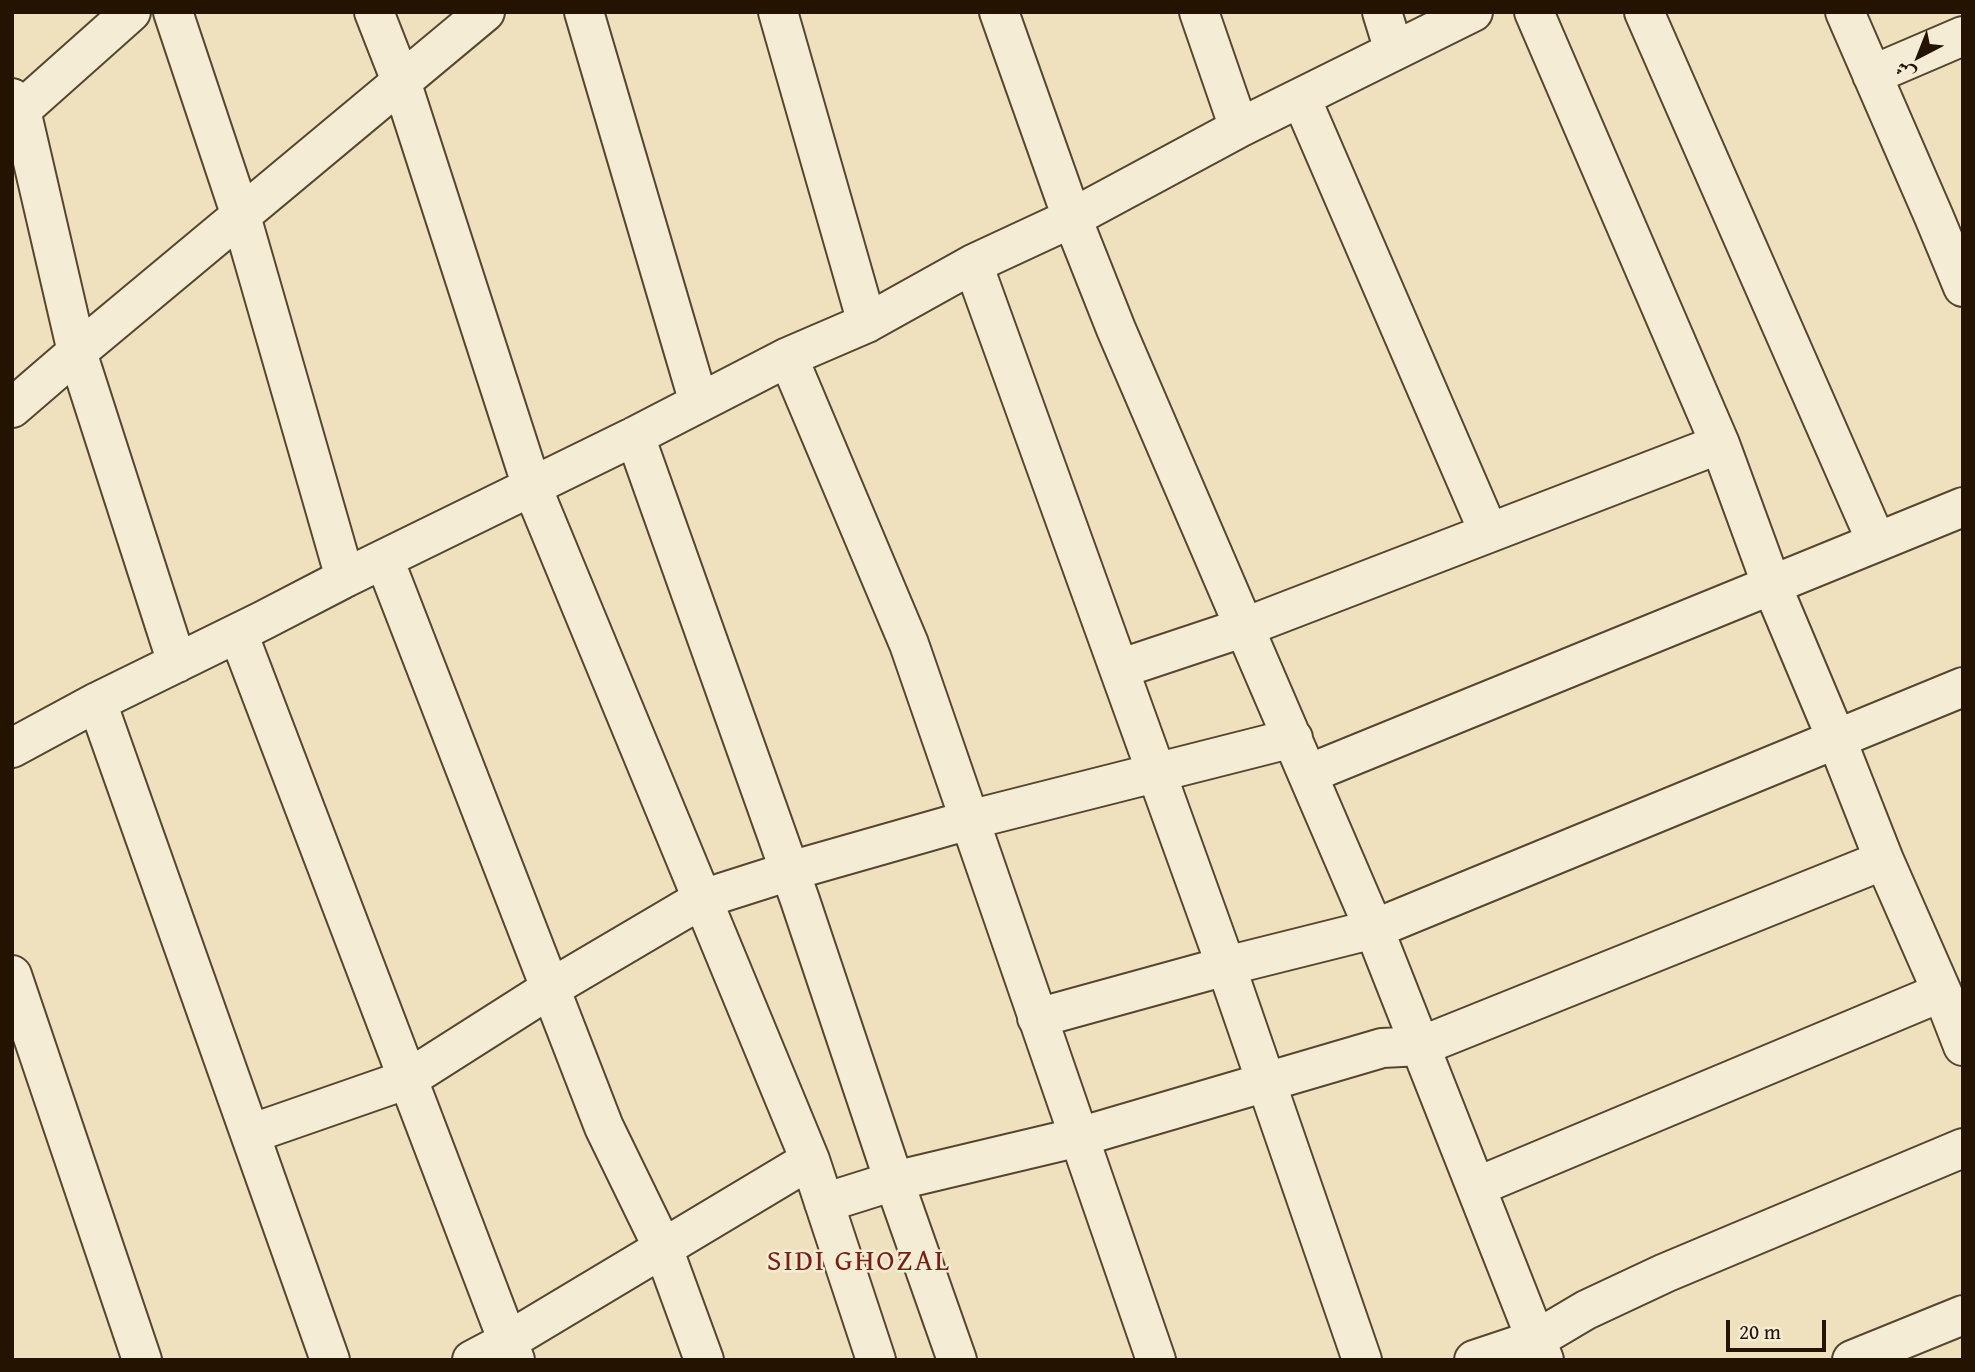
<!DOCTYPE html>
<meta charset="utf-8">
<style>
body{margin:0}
#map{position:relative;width:1975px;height:1372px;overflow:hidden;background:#efe1be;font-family:"Gentium Book Plus",Amiri,serif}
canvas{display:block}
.frame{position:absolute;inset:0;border:14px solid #231300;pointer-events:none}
.north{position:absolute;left:1884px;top:21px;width:70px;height:70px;-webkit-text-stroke:5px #f5ecd5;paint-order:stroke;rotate:222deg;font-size:19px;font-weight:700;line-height:28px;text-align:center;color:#231300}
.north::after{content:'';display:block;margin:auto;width:24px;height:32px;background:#231300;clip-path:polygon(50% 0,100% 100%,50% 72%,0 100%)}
.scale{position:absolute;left:1726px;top:1320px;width:100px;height:32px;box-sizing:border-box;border:4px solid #231300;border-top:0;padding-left:9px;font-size:21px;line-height:24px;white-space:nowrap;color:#231300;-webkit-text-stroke:5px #f5ecd5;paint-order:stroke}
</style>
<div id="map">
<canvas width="1975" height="1372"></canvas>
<div class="frame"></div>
<div class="north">ش</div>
<div class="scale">20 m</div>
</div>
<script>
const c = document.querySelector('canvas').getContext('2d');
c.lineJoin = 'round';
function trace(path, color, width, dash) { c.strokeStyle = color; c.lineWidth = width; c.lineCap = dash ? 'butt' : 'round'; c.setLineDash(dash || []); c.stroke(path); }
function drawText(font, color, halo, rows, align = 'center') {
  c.font = font + ' "Gentium Book Plus",serif'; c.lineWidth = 5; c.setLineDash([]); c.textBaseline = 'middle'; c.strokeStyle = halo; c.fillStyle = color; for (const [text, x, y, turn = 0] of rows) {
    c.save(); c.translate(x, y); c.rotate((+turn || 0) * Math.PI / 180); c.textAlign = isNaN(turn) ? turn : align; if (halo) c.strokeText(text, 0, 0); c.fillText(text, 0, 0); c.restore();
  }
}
const street = new Path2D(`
 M173,12l68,204 104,362
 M374,12l27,69 131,406 278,673 66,200
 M584,12l115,391
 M778,12l89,311
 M999,12l73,206 44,111 258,600 170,431
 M1199,12l40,116
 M1382,12l12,39
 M1534,12l186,432 52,142 64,152 48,122 58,132 21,54
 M1644,12l226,515 5,15
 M1845,12l89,205 29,70
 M1872,75l91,-39
 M12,98l9,12 56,242 100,311
 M1301,98l188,435
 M12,118l119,-106
 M973,264l253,702 136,394
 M788,357l121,287 247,716
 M12,408l65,-56 408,-340
 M635,436l165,464 94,281 63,179
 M384,559l220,568 59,121 41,112
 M238,633l277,727
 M1119,669l126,-42 475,-183
 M97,702l233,658
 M12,748l85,-46 165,-81 83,-43 290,-142 153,-79 79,-34 106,-59 99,-46 167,-90 234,-116
 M1308,774l655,-267
 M12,975l130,385
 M1037,1018l189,-52 148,-37 589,-242
 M250,1134l158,-55 143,-91 151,-89 88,-28 179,-51 324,-82
 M1476,1187l466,-195
 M824,1203l70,-22 185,-44 303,-89 39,-2 463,-186
 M472,1360l36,-19 302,-181
 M1474,1360l63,-21 49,-29 79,-37 298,-125
 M1852,1360l111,-45`);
const neighbourhoodNames = [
 ["SIDI GHOZAL",859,1262]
];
trace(street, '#564630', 42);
trace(street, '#f5ecd5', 38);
c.letterSpacing = '2px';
drawText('30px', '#7a1f14', '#f5ecd5', neighbourhoodNames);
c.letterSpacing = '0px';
</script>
